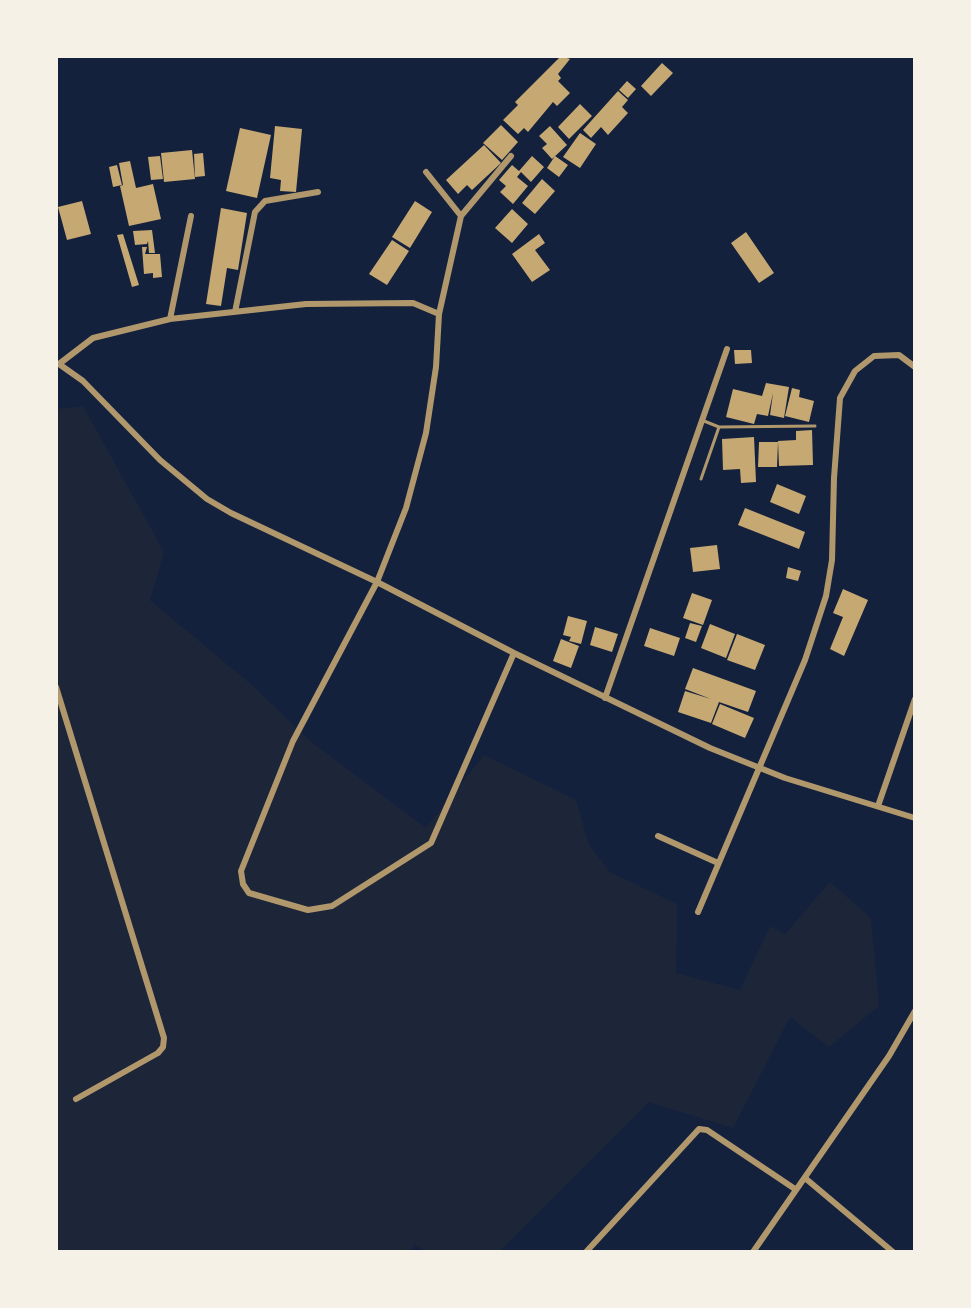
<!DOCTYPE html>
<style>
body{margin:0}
#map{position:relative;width:971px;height:1308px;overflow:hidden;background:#14213d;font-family:Inter,sans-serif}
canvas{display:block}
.frame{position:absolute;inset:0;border:58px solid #f6f1e7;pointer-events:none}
</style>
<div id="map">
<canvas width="971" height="1308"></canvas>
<div class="frame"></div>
</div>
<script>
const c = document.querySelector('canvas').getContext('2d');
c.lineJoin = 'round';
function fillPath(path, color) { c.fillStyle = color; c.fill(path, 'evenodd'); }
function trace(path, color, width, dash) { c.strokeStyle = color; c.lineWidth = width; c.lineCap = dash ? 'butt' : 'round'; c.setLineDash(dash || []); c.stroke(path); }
const green = new Path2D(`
 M83,406l81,146 -14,48 102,85 57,55 117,88 58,-73 92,45 13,45 21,27 67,32 -1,69 64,17 30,-64 15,8 45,-52 41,36 8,88 -50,41 -39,-30 -57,111 -84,-26 -150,150h-73l-11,-8 -6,8h-353v-843z`);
const building = new Path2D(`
 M561,56l9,3 -12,15 3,4 -3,3 12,12 -13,13 -4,-4 -25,30 -4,-4 -6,6 -15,-14 15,-15 -3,-3z
 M662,63l11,10 -22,23 -10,-10z
 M627,81l9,8 -8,9 -9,-8z
 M618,91l10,9 -6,7 6,6 -20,22 -7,-8 -10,11 -8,-8z
 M580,104l12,12 -23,23 -11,-12z
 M501,125l17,17 -16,18 -19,-17z
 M275,126l27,3 -6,63 -16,-1 1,-11 -11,-2z
 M550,126l17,19 -15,14 -10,-11 5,-4 -8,-8z
 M240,128l31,7 -14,63 -31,-7z
 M580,133l16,11 -16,24 -17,-11z
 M484,145l17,18 -29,27 -5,-5 -9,9 -12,-14z
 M192,150l3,29 -31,3 -3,-29z
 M203,153l2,23 -10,1 -1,-23z
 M160,156l3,23 -12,1 -3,-23z
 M532,156l12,11 -13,15 -10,-10 -4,5 11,9 -15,18 -13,-12 6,-6 -7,-6 13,-15 7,6z
 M555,156l13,9 -9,12 -12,-9z
 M130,161l6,27 17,-4 8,35 -32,7 -9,-40 3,-1 -4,-22z
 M117,165l5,20 -9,2 -4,-20z
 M542,179l13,12 -20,23 -13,-11z
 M82,201l9,33 -24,6 -9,-33z
 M415,201l17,11 -22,36 -18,-11z
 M221,208l26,5 -9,57 -11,-2 -6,38 -15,-2z
 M512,209l16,15 -16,19 -17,-15z
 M152,230l3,23h-6l-1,-12 -1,3 -12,1 -2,-14z
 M746,232l28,41 -15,10 -28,-40z
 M123,234l16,51 -7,2 -15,-52z
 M539,234l6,9 -10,7 15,20 -18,12 -20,-28z
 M392,240l17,11 -22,34 -18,-11z
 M142,247h5l-2,7h15l2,23 -9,1v-5l-9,1z
 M734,350h17l1,13 -17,1z
 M766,383l23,4 -5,31 -14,-3 3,-22 -5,23 -11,-2 -3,10 -28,-7 7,-28 29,7z
 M792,388l8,2 -1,7 15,4 -5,21 -24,-6z
 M812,430l1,35 -34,1 -1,-25 18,-1v-9z
 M754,437l2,45 -15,1 -1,-14 -17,1 -1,-31z
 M759,442h19l-1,25h-19z
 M777,484l29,12 -7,18 -29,-12z
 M745,508l60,24 -6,17 -61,-24z
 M717,545l3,24 -27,3 -3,-24z
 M788,567l13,4 -3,10 -12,-3z
 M843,589l25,11 -24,56 -14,-7 13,-32 -10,-4z
 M692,593l20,7 -9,25 -20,-7z
 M568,616l19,5 -6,23 -12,-3 2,-4 -8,-2z
 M690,623l12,3 -6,16 -11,-4z
 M710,624l25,10 -9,24 -25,-10z
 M595,627l23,7 -6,18 -22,-7z
 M650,628l30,10 -6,18 -30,-10z
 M737,634l28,11 -10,25 -28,-10z
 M561,639l18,7 -8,22 -18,-7z
 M693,668l63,23 -8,21 -29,-10 -8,21 -33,-11 7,-21 26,8 -26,-10z
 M720,704l34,14 -9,20 -33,-14z`);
const service = new Path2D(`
 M704,421l15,6 96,-1
 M701,479l18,-52`);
const minor = new Path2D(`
 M426,172l35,44 -22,98 -3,53 -10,66 -20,75 -29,74 -84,159 -52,130 2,13 6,9 59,17 24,-4 99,-63 83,-190
 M461,216l50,-60
 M235,312l20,-100 10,-11 53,-9
 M439,314l-26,-11 -107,1 -136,15 -77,19 -34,26 24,17 77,79 47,39 24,14 146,69 137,71 196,95 75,30 130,40
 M170,319l21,-103
 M56,687l108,351 -1,9 -5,6 -82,46
 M605,698l122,-349
 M878,806l37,-107
 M658,836l60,27
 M698,912l107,-252 21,-64 6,-36 2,-82 6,-80 15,-27 19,-15 25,-1 16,12
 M805,1178l88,74
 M586,1252l113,-123 8,1 88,59
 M753,1252l136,-196 26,-45`);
fillPath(green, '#1d2539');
fillPath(building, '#c6a872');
trace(service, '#b1986c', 3);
trace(minor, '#b1986c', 6);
</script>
